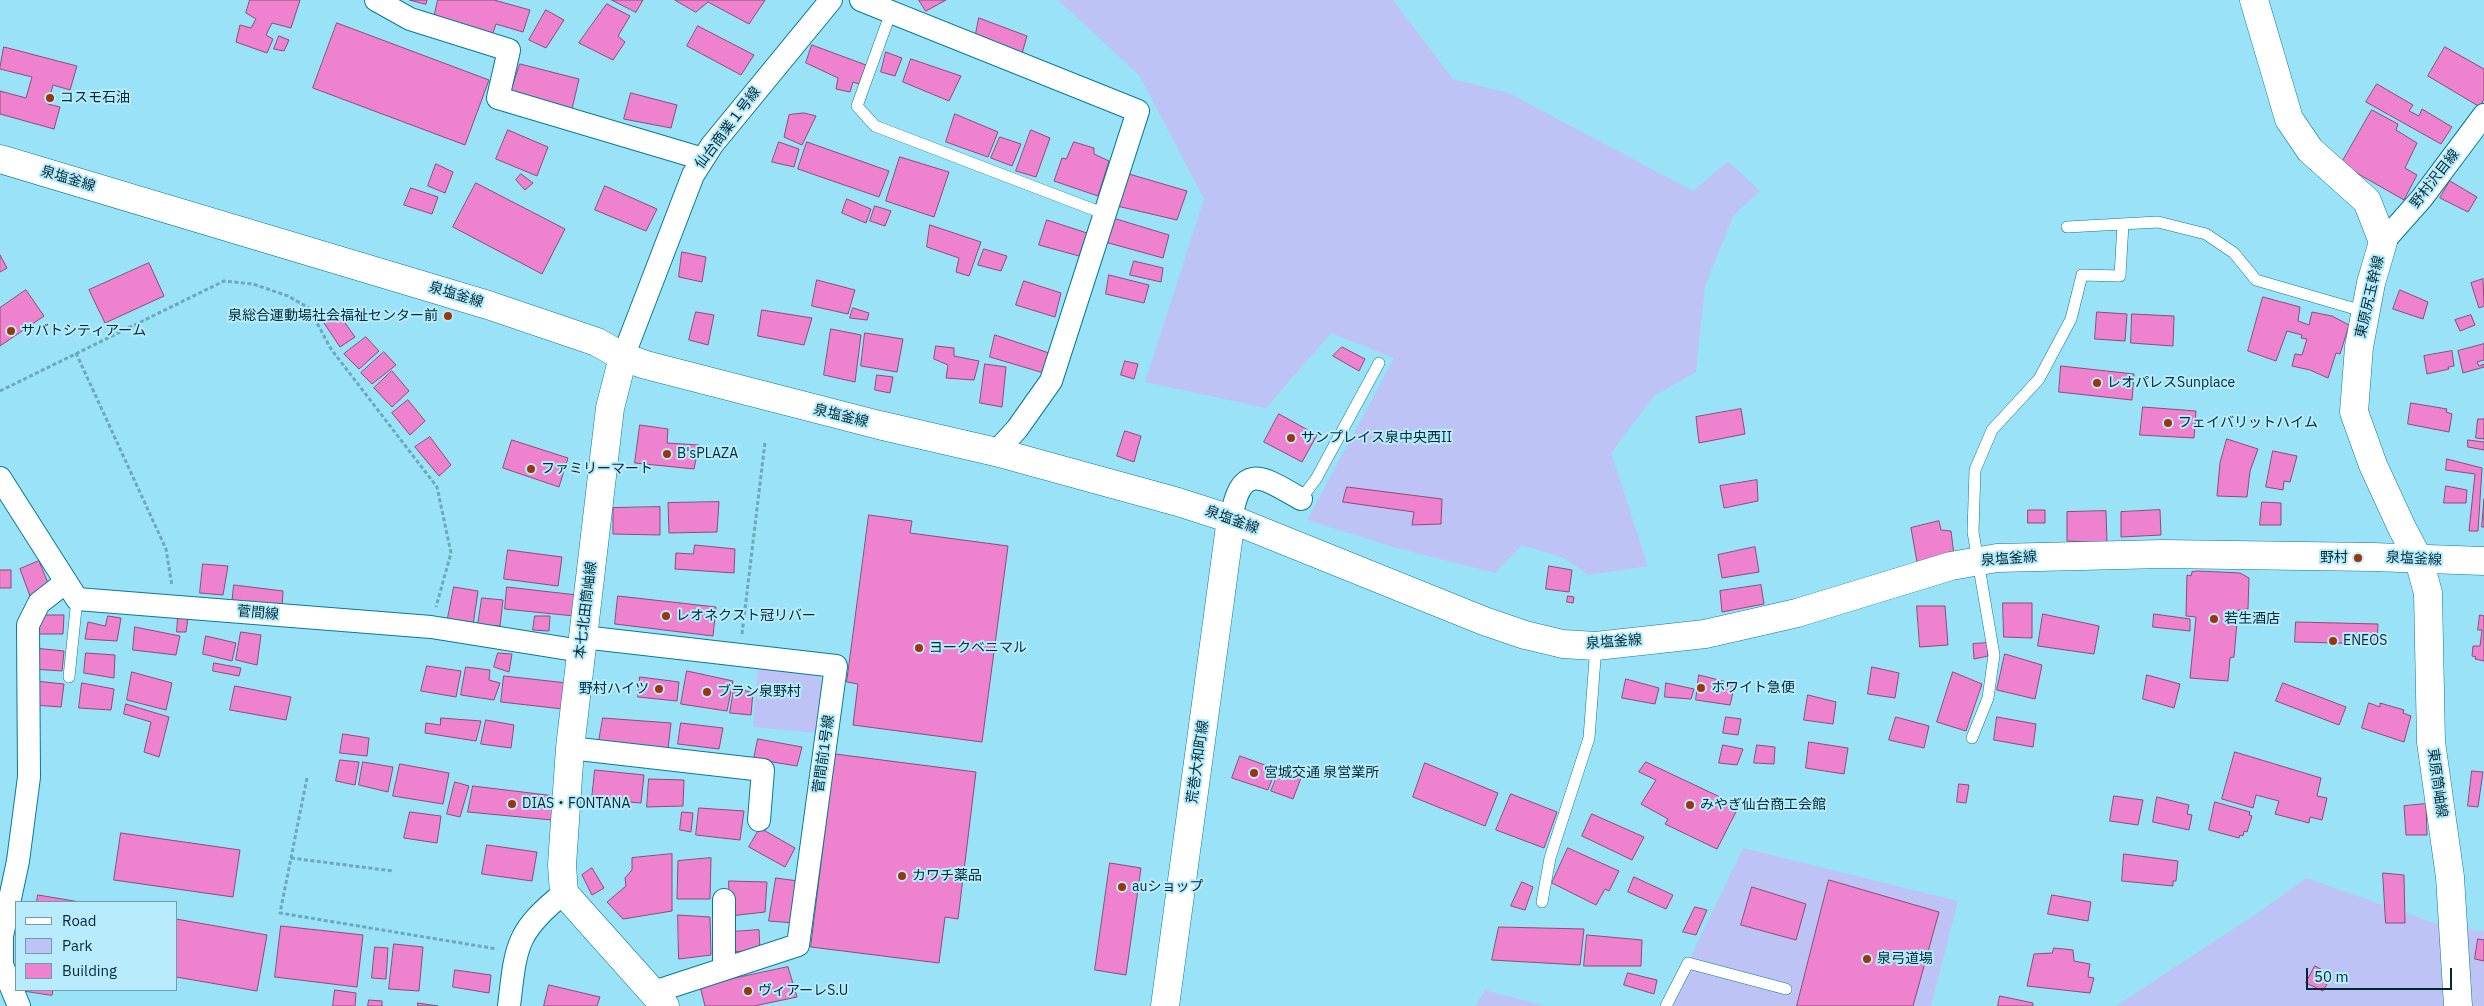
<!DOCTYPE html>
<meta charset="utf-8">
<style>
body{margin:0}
#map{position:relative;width:2484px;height:1006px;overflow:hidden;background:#9ae2f8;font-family:"IBM Plex Sans",sans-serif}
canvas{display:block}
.legend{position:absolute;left:15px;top:901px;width:162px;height:90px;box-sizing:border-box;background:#b8ecfd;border:1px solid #6e9ead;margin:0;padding:6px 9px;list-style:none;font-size:15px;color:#002934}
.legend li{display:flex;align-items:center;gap:10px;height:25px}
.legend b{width:25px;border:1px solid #6e9ead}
.scale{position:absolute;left:2306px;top:968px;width:146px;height:22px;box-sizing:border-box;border:2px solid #002934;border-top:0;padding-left:6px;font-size:15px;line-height:18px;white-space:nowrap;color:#002934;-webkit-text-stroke:4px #b8ecfd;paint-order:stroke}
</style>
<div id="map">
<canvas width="2484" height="1006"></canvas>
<ul class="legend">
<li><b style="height:6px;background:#fff"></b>Road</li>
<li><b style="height:14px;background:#bdc3f5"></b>Park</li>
<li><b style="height:14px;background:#ee82ce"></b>Building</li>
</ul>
<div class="scale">50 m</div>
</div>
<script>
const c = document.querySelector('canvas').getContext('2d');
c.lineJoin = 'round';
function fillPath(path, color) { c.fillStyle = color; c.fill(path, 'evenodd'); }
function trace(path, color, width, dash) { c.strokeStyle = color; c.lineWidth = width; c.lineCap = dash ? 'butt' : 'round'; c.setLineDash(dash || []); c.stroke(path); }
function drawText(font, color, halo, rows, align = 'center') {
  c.font = font + ' "IBM Plex Sans","Noto Sans JP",sans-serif'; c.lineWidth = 4; c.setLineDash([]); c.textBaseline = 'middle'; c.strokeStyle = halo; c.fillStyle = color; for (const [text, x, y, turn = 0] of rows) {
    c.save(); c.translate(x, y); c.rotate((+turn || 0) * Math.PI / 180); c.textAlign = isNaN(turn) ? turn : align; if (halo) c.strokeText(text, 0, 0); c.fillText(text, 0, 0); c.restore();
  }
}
const green = new Path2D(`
 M1058,0h335l60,79 56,14 184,98 35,-30 32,30 -27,25 -28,70 -9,86 -42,24 -43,57 37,113 -60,9 -24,-17 -42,-13 -27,28 -95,-24 -93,-29 87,-162 -63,-25 -65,75 -121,-26 59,-183 -65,-124z
 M758,666l55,5 10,12 -5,50 -65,-6z
 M1743,848l215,53 -27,105h-268l22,-37z
 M2306,878l140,49 38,4v75h-368l143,-94z
 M1485,990l60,16h-70z`);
const building = new Path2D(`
 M250,0h50l-9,28 -19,-5 -6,12 7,4 -6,14 -31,-11 4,-17 11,3 5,-9 -10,-6z
 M410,0h17l-1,4z
 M438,0h56l36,10 -7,22 -27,-8 -4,12 -58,-18z
 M612,0h31l-7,12z
 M675,0h90l-16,24 -41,-22 -12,10z
 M919,0h27l-20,11z
 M607,4l23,12 -12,20 7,6 -12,18 -34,-17z
 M546,10l18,10 -18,28 -17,-8z
 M979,18l48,18 -6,21 -46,-18z
 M337,23l152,57 -24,65 -152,-57z
 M698,26l56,29 -13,20 -54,-29z
 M279,36l10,4 -5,11 -10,-2z
 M812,45l54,20 -7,19 -6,-2 -3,10 -14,-3 2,-11 -32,-15z
 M4,47l73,19 -7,24 -17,-5 -5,19 12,3 -6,22 -54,-15v-23l26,7 6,-21 -32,-8z
 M2445,47l39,22v30l-4,8 -52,-31z
 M886,52l16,6 -7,18 -14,-4z
 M911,59l50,17 -12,25 -46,-19z
 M520,64l59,15 -7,30 -61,-17z
 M2377,84l36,21 -4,6 10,5 3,-7 30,18 -11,17 -75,-42z
 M631,93l46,12 -6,23 -47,-9z
 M2372,110l26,14 -2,6 21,13 -12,25 12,7 -13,25 -63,-36z
 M804,113l12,3 -14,29 -18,-8 5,-22z
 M955,114l43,18 -10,25 -42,-15z
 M508,130l40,17 -11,29 -41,-17z
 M1031,130l19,8 -14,39 -20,-6z
 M1000,137l21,7 -9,22 -21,-8z
 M779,142l20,7 -5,18 -22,-5z
 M807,142l82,29 -10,26 -81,-28z
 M1074,142l20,6v6l15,7 -11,35 -44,-15 8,-23 4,1z
 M900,157l49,15 -15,45 -48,-16z
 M436,164l17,8 -8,21 -17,-7z
 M521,174l12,9 -8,7 -9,-10z
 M1129,174l58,17 -10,29 -60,-14z
 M2450,181l27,16 -9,15 -28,-14z
 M476,183l89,46 -23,45 -89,-47z
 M605,186l52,23 -11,22 -51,-21z
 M411,188l27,9 -6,17 -28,-9z
 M847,199l24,10 -5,14 -24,-10z
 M875,206l16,5 -6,15 -15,-5z
 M1113,218l56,17 -6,23 -58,-16z
 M1047,220l40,13 -8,23 -40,-11z
 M930,225l51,17 -12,34 -13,-4 3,-14 -32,-11z
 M984,249l23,7 -6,15 -23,-6z
 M682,252l24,5 -4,25 -23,-5z
 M0,255l7,13 -7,4z
 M1134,261l29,7 -2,14 -31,-7z
 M149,263l15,33 -59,27 -16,-33z
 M1109,275l40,10 -5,18 -38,-9z
 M2483,279l1,27 -5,2 -8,-25z
 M817,280l38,10 -7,24 -36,-8z
 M1024,281l37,12 -6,24 -39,-12z
 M26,290l18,26 -44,30v-38z
 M2400,290l28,12 -5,17 -30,-10z
 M2263,297l37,10 -2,14 11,4 3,-13 20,4 17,9 -9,29 -4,-1 -8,25 -18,-8 -18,-4 3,-12 7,1 5,-16 -6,-1 1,-3 -15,-4 -11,30 -28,-10z
 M853,308l16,5 -2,7 -17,-2z
 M762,310l50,8 -8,27 -46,-9z
 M696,312l18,3 -6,30 -19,-5z
 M2097,312l30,2 -2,27 -30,-2z
 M338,313l17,24 -15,10 -16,-24z
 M2132,314l42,2 -1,30 -42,-3z
 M2471,315l4,10 -15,6 -5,-11z
 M831,329l30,6 -6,47 -31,-7z
 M865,333l38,6 -6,33 -36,-6z
 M995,335l57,19 -5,20 -57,-17z
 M366,337l13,14 -20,18 -15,-15z
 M2484,344v16l-7,2 2,4 5,-2v3l-21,6 -5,-22z
 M936,346l18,2v8l25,5 -5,19 -28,-2 2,-13 -14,-6z
 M1342,347l23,12 -6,12 -26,-15z
 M2452,351l2,15 -6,1 1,2 -22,5 -3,-18z
 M384,352l12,13 -24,19 -11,-11z
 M1125,361l13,3 -4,15 -13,-4z
 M985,364l21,3 -4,40 -22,-4z
 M2061,366l73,8 -2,26 -73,-8z
 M392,371l17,20 -17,16 -18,-19z
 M877,375l16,2 -3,16 -15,-3z
 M408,400l17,21 -15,14 -18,-22z
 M2411,403l36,6 -1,3 6,2 -3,18 -41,-8z
 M2143,407l53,4 -2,27 -54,-3z
 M1741,409l4,25 -46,9 -3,-26z
 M1279,414l38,21 -15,27 -38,-20z
 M2478,419h6v20l-8,-1z
 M640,425l28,4 -1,14 32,2 -5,24 -59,-6z
 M1125,431l16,5 -7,26 -17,-6z
 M430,437l21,28 -12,11 -24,-29z
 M2227,439l31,10 -8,22 -3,26 -30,-1 3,-33z
 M512,440l56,18 -9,29 -56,-19z
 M2468,440l16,2v8l-16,-3z
 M2273,451l24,5 -7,26 -6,-1 -1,9 -17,-3z
 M2447,459l35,9 -4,63h-9l6,-57 -29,-4z
 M1757,480l1,21 -34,7 -4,-22z
 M2446,486l21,4 -1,13h-22z
 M1347,487l95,12 -1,25 -29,1 2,-13 -71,-10z
 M2484,499v28h-2z
 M719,502l-2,30 -48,1 -1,-30z
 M2262,502l19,1v22h-21z
 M660,507v28l-47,-1v-26z
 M2028,510h17v13h-17z
 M2160,510l1,25 -40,2v-25z
 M2106,511l1,32 -40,-2v-29z
 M869,515l43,6 -2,12 98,13 -26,196 -129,-17 5,-41 -11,-2z
 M1939,521l2,9 10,1 3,24 -37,7 -6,-34z
 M695,545l40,4 -1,24 -59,-4 1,-16 17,1z
 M1755,547l4,25 -37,6 -4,-23z
 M508,550l54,7 -4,29 -54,-7z
 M39,561l11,27 -20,8 -10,-27z
 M203,564l25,2 -5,29 -23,-2z
 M1549,566l23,4 -3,22 -23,-3z
 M0,570h11v18h-11z
 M2198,571l42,2 9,5 -1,31 -10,1 -4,47 -4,1 -2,23 -38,-3 6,-61 -10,-1 1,-41 4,1 1,-4z
 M234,585l49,6 -1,18 -50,-4z
 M1761,585l3,19 -42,8 -2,-21z
 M454,587l24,4 -5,34 -26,-2z
 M507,587l70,8 -3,21 -69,-7z
 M618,596l98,11 -3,29 -98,-12z
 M1568,596l6,1 -1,6 -6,-1z
 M482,598l21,2 -3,26 -22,-1z
 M2003,603h29v35l-28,-1z
 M1917,606h28l3,39 -28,2z
 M2043,614l56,12 -5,28 -56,-8z
 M2154,614l36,5v12l-37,-4z
 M36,615h28l-1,19h-29z
 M2480,615l4,1v45l-9,-2 1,-2 -4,-1 1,-10h7l2,-16h-4z
 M108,616l13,2 -4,23 -32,-2 3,-17 17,4z
 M535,616h15l-1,15 -16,-1z
 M178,617l10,1 -2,14h-9z
 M2296,622l82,2 -1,20 -82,-2z
 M135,627l45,9 -4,19 -43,-5z
 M241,632l20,3 -4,30 -21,-5z
 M206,636l30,7 -4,18 -29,-7z
 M1987,643l1,13 -14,3 -1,-15z
 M34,648l30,3 -2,20 -29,-2z
 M86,653l29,2 -1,23 -30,-5z
 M498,653l14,1 -3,18 -15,-5z
 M2005,654l37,11 -7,34 -38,-9z
 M214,663l27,5 -2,8 -26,-5z
 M427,666l34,5 -5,26 -35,-6z
 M466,667l24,3 -1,10 11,3 -6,17 -33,-5z
 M1872,667l27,6 -4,25 -27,-4z
 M687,671l46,10 -6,30 -46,-7z
 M132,672l40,11 -6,27 -39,-10z
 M1953,672l29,12 -16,47 -29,-9z
 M1699,675l36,9 -5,21 -34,-5z
 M2147,675l33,9 -6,24 -31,-9z
 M504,676l63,7 -4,26 -62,-7z
 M640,677l39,5 -2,19 -39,-4z
 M1626,679l33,9 -4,16 -33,-6z
 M35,681l29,3 -3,23 -27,-2z
 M82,683l32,6 -3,21 -32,-2z
 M1666,683l28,6 -3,10 -26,-2z
 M2283,683l63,24 -7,18 -63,-24z
 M235,686l56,11 -5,23 -56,-10z
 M734,689l19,3 -2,23 -21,-2z
 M1808,695l28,7 -3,22 -29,-4z
 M2369,703l11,4v-4l24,7 -1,3 8,3 -7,26 -42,-14z
 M126,704l43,13 -10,40 -15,-5 7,-30 -27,-8z
 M1726,717l15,2 -3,16 -15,-2z
 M1896,717l33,9 -5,22 -35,-8z
 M1997,717l39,7 -3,23 -39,-7z
 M441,718l40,3 -5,20 -51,-8 1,-10 14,2z
 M603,718l68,5 -3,26 -69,-8z
 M486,720l28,5 -3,23 -30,-4z
 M681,723l42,5 -4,21 -41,-5z
 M343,734l26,4 -2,18 -27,-3z
 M758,739l44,8 -5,19 -43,-7z
 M1809,742l39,6 -4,26 -38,-6z
 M1723,745l20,4 -6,16 -18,-2z
 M1757,745l18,2 -1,17 -20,-1z
 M2235,752l86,26 -4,18 10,2 -5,22 -12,-3 -1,6 -34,-9 4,-13 -23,-6 -3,13 -31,-9z
 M835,754l141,18 -18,147 -13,-2 -6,46 -128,-16z
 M1240,756l36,13 -8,21 -36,-12z
 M340,760l19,2 -4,23 -19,-4z
 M363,762l30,5 -5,25 -29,-7z
 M1646,762l93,44 -22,43 -52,-25 3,-5 -27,-15 15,-24 -17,-8z
 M1425,763l73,30 -13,33 -72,-29z
 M400,764l49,9 -6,31 -50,-8z
 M595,770l49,5 -3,28 -49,-4z
 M1280,770l21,8 -8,21 -22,-8z
 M2472,771l11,1 -5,35 -10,-1z
 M649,779l35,1 -1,26 -36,1z
 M455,782l14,4 -9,31 -13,-3z
 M1959,784l10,1 -3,18 -9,-1z
 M473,786l82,10 -3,24 -84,-8z
 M1511,794l46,18 -13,36 -48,-18z
 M2114,796l29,4 -5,25 -28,-4z
 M2157,797l32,8 -2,9 5,1 -3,15 -36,-8z
 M2215,802l35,10 -1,3 3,1 -5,16 -3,-1 -1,5 -3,-1 -1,3 -30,-8z
 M2426,804l1,31h-21l-2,-29z
 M699,808l45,3 -4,29 -44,-5z
 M410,812l31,4 -4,27 -33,-5z
 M682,812l11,1 -2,19 -11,-2z
 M1592,814l52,23 -12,23 -50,-24z
 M760,828l35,20 -10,19 -36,-20z
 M121,833l119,17 -7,47 -119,-17z
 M487,845l50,7 -5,29 -50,-7z
 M1568,848l51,23 -10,20 -4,-2 -9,16 -44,-22z
 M672,854v57l-49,8 -16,-17 19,-16 -1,-8 7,-8v-12z
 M2124,854l54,7 -2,20h-3v5l-51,-5z
 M711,858l-1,41h-33l1,-38z
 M1110,863l31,5 -15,107 -31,-5z
 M592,868l12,20 -12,7 -10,-20z
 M2383,873l21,2 1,48h-19z
 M1634,877l39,18 -7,14 -38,-17z
 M776,878l22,3 -4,42 -25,-2z
 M1829,880l110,32 -26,94h-116z
 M729,881l38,1 -2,30 -35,4z
 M1522,882l11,5 -8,23 -14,-4z
 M1752,887l54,17 -10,36 -55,-15z
 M38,895l42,7h-43z
 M2052,895l39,7 -3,19 -40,-7z
 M1695,907l12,3 -11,25 -13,-3z
 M678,915l32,2 1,38 -32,4z
 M176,919l91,16 -10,56 -81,-14z
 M281,926l82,9 -6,52 -82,-10z
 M1499,927l85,2 -4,36 -88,-5z
 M759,930l1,20 -28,2 -1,-20z
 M1587,935l55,5 -1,26h-57z
 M2478,939l6,1v21l-9,-2z
 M394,944l29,3 -4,44 -30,-2z
 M375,947l13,1 -2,31 -14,-1z
 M2054,948l19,2 1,11 16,3 -2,13 6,1 -4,15 -63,-7 7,-32 18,-1z
 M2315,966l17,9 -9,16 -17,-8z
 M788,967l9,30 -43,9h-49l-5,-20z
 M455,970l36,5 -2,18 -36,-6z
 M1628,973l29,7 -3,14 -30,-9z
 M549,985l51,12 -3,9h-53z
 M17,990h36l-1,5z
 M335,990l21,3 -1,13h-22z
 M2000,996l33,7v3h-35z
 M369,1000l13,1v5h-14z
 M418,1003l20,3h-20z`);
const path = new Path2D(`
 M76,353l90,196 6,37
 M0,391l224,-110 29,3 35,12 21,12 22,41 106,138 14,66 -15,54
 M742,634l23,-192
 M307,778l-27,135 217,36
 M291,858l102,13`);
const service = new Path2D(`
 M891,12l-34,94 18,20 230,88
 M2067,227l91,-5 48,12 28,19 22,27 110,32
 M1301,499l15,-20 63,-116
 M69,677l8,-78
 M1972,738l16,-40 6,-43 -21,-123 2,-62 17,-40 47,-51 32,-60 11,-44 38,1 3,-52
 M1542,902l8,-44 39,-120 7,-92
 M1666,1006l22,-43 98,26`);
const minor = new Path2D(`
 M376,0l34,19 99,31 -11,48 205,61
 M861,0l277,111 -87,270 -34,48 -21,23
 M2383,242l39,-44 62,-83
 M623,357l70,-182 19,-30 119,-145
 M0,478l77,121 354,28 150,24
 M1231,519c10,-58 30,-43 70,-20
 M583,637l253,29 -38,279 -144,47
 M570,748l193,22 -4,50
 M724,900v69
 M19,1006l-17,-41v-29l16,-75 11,-84 -1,-152 11,-22 27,-21
 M509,1006c7,-59 6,-74 55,-113`);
const tertiary = new Path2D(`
 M2254,0l35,119 21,31 57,51 16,41 -12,41 -12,64 -5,65 19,53 29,63 17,32 9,33 3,149 19,135 8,129
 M623,357l-13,51 -40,340 -8,117 2,28 101,113
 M1165,1006l66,-487`);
const primary = new Path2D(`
 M0,159l488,146 109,37 26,15 23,8 233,60 117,27 182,50 53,17 253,102 41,14 38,9 33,2 109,-12 92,-21 154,-47 46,-8 166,-4 210,3 111,4`);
const markers = [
 [50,98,5,"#9c360a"],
 [448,316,5,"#9c360a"],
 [11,331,5,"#9c360a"],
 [2097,383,5,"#9c360a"],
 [2168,423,5,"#9c360a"],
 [1291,438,5,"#9c360a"],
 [667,454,5,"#9c360a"],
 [531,469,5,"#9c360a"],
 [2358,558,5,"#9c360a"],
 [666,616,5,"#9c360a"],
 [2214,619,5,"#9c360a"],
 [2333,641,5,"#9c360a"],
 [919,648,5,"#9c360a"],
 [1701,688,5,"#9c360a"],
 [659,689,5,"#9c360a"],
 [707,692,5,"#9c360a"],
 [1254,773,5,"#9c360a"],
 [512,804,5,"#9c360a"],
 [1690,805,5,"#9c360a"],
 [902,876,5,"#9c360a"],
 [1122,887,5,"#9c360a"],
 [1867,959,5,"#9c360a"],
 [748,991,5,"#9c360a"]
];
const poiNames = [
 ["コスモ石油",60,98],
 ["泉総合運動場社会福祉センター前",438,316,"right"],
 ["サバトシティアーム",21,331],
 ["レオパレスSunplace",2107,383],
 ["フェイバリットハイム",2178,423],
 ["サンプレイス泉中央西II",1301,438],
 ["B'sPLAZA",677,454],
 ["ファミリーマート",541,469],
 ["野村",2348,558,"right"],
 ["レオネクスト冠リバー",676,616],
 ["若生酒店",2224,619],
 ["ENEOS",2343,641],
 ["ヨークベニマル",929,648],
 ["ホワイト急便",1711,688],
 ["野村ハイツ",649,689,"right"],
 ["ブラン泉野村",717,692],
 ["宮城交通 泉営業所",1264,773],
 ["DIAS・FONTANA",522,804],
 ["みやぎ仙台商工会館",1700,805],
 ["カワチ薬品",912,876],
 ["auショップ",1132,887],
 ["泉弓道場",1877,959],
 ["ヴィアーレS.U",758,991]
];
const streetNames = [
 ["仙台商業１号線",728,128,-53],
 ["泉塩釜線",68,179,17],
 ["野村沢目線",2435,179,-52],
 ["泉塩釜線",456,295,17],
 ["東原尻玉幹線",2370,297,-77],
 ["泉塩釜線",841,416,14],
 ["泉塩釜線",1232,520,20],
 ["泉塩釜線",2009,559,-4],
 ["泉塩釜線",2414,559,3],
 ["本七北田筒岫線",586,610,-83],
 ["菅間線",258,613,5],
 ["泉塩釜線",1614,642,-4],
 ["菅間前1号線",824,754,-82],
 ["荒巻大和町線",1198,762,-82],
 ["東原筒岫線",2437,783,82]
];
fillPath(green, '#bdc3f5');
fillPath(building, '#ee82ce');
trace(building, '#894d77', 1);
trace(service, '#057b95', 12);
trace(minor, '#057b95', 24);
trace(tertiary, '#057b95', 29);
trace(primary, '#057b95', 29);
trace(path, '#6aa9bc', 3, [4, 2.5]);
trace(service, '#fff', 11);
trace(minor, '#fff', 22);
trace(tertiary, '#fff', 28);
trace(primary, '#fff', 28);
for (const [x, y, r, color] of markers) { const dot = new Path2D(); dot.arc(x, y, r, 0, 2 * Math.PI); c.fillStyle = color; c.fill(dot); trace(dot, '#b8ecfd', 2); }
drawText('14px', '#002934', '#b8ecfd', poiNames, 'left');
drawText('14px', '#002934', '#b8ecfd', streetNames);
</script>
